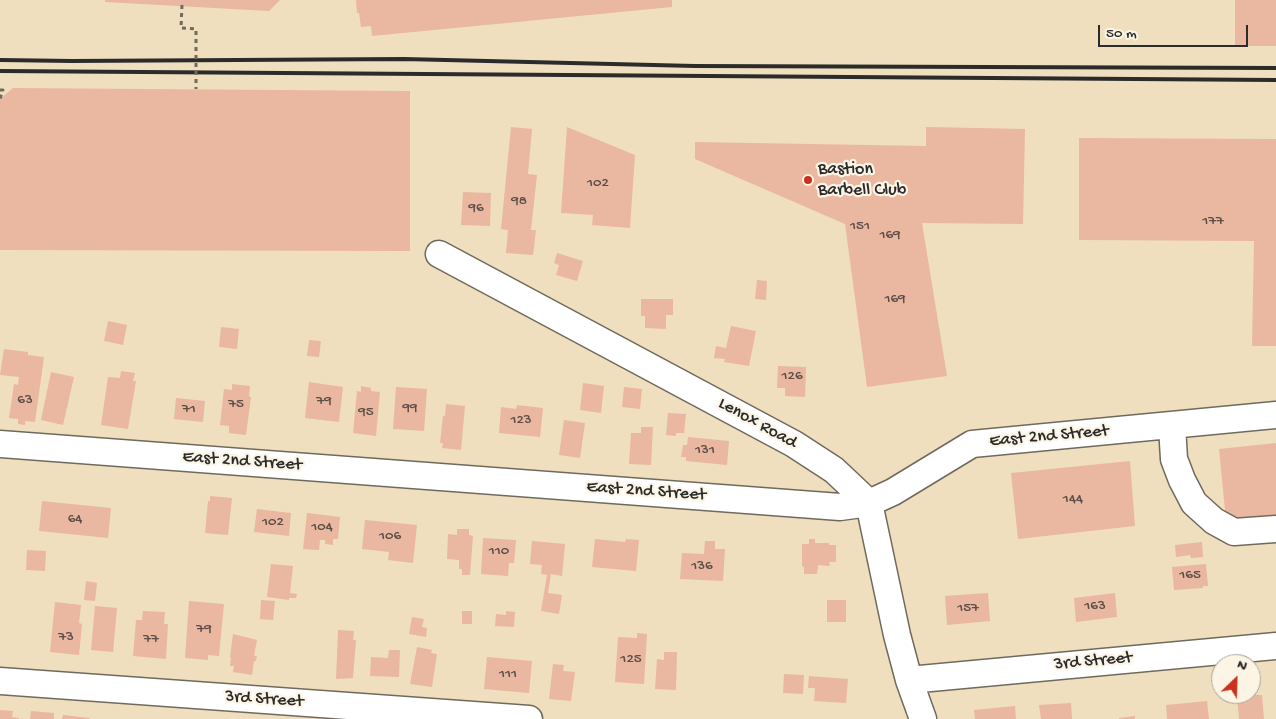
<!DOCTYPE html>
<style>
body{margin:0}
#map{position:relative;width:1276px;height:719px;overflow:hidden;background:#efdfbe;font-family:"Gochi Hand",sans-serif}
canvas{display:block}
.north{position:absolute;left:1211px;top:654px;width:50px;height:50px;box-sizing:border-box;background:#fcf5e5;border:1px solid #a8a49b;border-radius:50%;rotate:24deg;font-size:14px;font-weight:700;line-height:20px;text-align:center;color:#2b2b2b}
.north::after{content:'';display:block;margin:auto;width:18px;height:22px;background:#c8321e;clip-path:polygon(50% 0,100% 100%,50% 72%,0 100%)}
.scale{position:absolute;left:1098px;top:25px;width:150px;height:22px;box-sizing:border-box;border:2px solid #2b2b2b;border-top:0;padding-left:6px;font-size:15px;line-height:18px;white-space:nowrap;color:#2b2b2b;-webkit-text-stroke:4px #fcf5e5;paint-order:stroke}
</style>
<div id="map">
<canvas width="1276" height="719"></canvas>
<div class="north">N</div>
<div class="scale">50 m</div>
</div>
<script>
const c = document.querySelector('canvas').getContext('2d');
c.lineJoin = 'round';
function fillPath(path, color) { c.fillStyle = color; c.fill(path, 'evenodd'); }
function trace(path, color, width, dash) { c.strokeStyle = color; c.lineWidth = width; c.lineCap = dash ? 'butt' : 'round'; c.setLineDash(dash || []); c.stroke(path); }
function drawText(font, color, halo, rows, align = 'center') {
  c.font = font + ' "Gochi Hand",sans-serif'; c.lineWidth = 4.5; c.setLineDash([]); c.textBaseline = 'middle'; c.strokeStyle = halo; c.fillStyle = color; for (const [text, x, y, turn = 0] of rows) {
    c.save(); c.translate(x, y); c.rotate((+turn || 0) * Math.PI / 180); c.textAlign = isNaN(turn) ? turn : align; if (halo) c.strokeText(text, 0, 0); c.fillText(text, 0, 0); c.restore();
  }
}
const building = new Path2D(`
 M105,0h175l-11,11 -164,-9z
 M356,0h316v7l-300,29 -1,-10 -10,1 -2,-14h-2z
 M1235,0h41v46h-41z
 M13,88l397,3v160l-410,-1v-151z
 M511,127l21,2 -4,45 9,1 -6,55h5l-3,25 -27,-2 2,-23 -7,-1z
 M567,127l68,28 -5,73 -38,-3 1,-10 -32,-2z
 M926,127l99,2 -2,95 -101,-1 25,153 -80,11 -22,-163 -150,-65v-17l231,4z
 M1079,138l197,1v207h-24l2,-105 -175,-1z
 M463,192l28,1 -1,33 -29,-1z
 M557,253l26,8 -6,20 -21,-6 3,-10 -5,-2z
 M757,280l10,1 -1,19 -11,-1z
 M641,299h32v16h-7v14l-21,-1v-12h-4z
 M108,321l19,4 -4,20 -19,-4z
 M731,326l25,5 -7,35 -25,-4 1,-3 -11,-1 2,-12 10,2z
 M221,327l18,2 -2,20 -18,-2z
 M309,340l12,1 -2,16 -12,-1z
 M4,349l24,3v3l16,2 -9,65 -10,-1v4l-7,-1v-5l-9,-1 5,-34 4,1 1,-8 -19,-2z
 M778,366l28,1 -1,30 -20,-1v-8h-8z
 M121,371l14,2 -2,8h3l-8,48 -27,-4 7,-48 12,1z
 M51,372l23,5 -11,48 -22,-5z
 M309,382l34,5 -4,35 -34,-4z
 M583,383l21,3 -3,27 -21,-3z
 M232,384l18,2 -1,11h2l-5,38 -17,-2v-7l-9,-1 4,-36 8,1z
 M361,386l10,2v3l9,1 -4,44 -23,-3 4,-42 4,1z
 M396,387l31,2 -3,42 -31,-2z
 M624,387l18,2 -2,20 -18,-2z
 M176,398l29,3 -2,21 -29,-3z
 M446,404l19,2 -4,44 -19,-2 1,-5h-3l3,-27h2z
 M517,405l26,3 -3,29 -41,-4 2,-26 15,2z
 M668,413l18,1 -2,19h-8v3l-10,-1z
 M564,420l21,3 -5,35 -21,-3z
 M641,427h12l-2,38 -22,-1 2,-31h10z
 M688,437l41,4 -2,24 -41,-4v-4h-5l2,-12h4z
 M1276,443v72l-50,5 -7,-71z
 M1130,461l5,65 -117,13 -7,-66z
 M210,496l22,2 -4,37 -23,-2 3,-32h2z
 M42,501l69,7 -3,30 -69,-7z
 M257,509l34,4 -2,23 -35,-4z
 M307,513l33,4 -2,22h-5v6l-8,-1v-4h-5l-1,10 -16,-1z
 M365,520l52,5 -4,38 -25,-3 1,-8 -27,-3z
 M457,529h12v6l4,1 -3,39h-8v-6h-3v-9l-12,-1 1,-25 9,1z
 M483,538l33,2 -2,23h-5l-1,13 -27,-2z
 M595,539l30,3 1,-3 13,1 -3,31 -44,-4z
 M809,539h6v4h14v2h7v17h-7l1,4 -12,-1 -1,9h-13v-7l-2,-1v-22h7z
 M532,541l33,3 -3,32 -11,-2 -3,19 14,2 -3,19 -18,-3 6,-36 -6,-1 1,-9 -12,-1z
 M705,541h10v8h10l-2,32 -43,-2 2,-26 22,1z
 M1202,542l1,15 -12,1 -1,-3 -14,2 -1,-12z
 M27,550l19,1 -1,20 -19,-1z
 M271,564l22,2 -3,27 7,1 -1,4h-7v2l-22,-3z
 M1206,564l2,22h-5v2l-29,2 -2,-23z
 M86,581l11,2 -2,18 -11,-1z
 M988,593l2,28 -43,4 -2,-29z
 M1115,593l2,24 -41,5 -2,-24z
 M261,600l14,1 -2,19 -13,-1z
 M827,600h19v22h-19z
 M189,601l35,3 -5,52 -11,-1v5l-23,-2z
 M55,602l26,3 -2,18 3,1 -3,31 -29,-3z
 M95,606l22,2 -4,44 -22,-2z
 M143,611l22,1 -1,12h4l-2,35 -33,-3 3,-36h6z
 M462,611h10v13h-10z
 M506,611l9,1 -1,15 -19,-1 1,-12 10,1z
 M412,617l12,2 -2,8 5,1 -1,9 -17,-3z
 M338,630l16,1 -1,9h3l-3,38 -17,1z
 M637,633l10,1 -3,50 -29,-2 3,-45 19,1z
 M233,634l24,6 -3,16h3l-1,5h-2l-2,14 -19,-3 1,-6h-4l1,-9h-1z
 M417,647l15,3 -1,3 6,1 -5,33 -22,-3z
 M389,650h11l-1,27 -29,-1 1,-19 17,1z
 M664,652h13l-1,38 -21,-1 2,-30 7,1z
 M487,657l45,4 -3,32 -45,-4z
 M553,664l11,1 -1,6 12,1 -4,29 -22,-2z
 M784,674l20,1 -1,19 -20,-1z
 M809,676l39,3 -2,24 -32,-2 1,-13h-7z
 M1256,691v4h6l2,24h-25l-2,-22h7v-3h7v-2z
 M1207,701l2,18h-42l-1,-14z
 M1071,703l1,16h-31l-2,-14z
 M1015,706l1,13h-41l-1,-9z
 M0,710l13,1 -1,6 7,1v1h-19z
 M31,711l23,2v6h-24z
 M63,715l27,3v1h-28z
 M1135,716v3h-16v-1z`);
const path = new Path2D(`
 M0,90h3l-3,9`);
const minor = new Path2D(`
 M439,254l355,190 40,26 35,33 28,132 12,45 14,39
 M1172,426l2,33 8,21 12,23 20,18 20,11 42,-3
 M0,444l840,63 29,-4 24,-11 79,-48 304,-29
 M909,680l367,-34
 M0,681l529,38`);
const rail = new Path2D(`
 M0,60l72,1 332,-2 291,7 581,2
 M0,71l1276,9`);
const pathBridge = new Path2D(`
 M182,5l-1,23 15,1v60`);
const markers = [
 [808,180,5,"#c8321e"]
];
const numberNames = [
 ["102",598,184],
 ["98",519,202],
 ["96",476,209],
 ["177",1213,222],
 ["151",860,227],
 ["169",890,236],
 ["169",895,300],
 ["126",792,377],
 ["63",25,401],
 ["79",324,402],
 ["75",236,405],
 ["99",410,409],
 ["71",189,410],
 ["95",366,413],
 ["123",521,421],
 ["131",705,451],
 ["144",1073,500],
 ["64",75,520],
 ["102",273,523],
 ["104",322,528],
 ["106",390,537],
 ["110",499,552],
 ["136",702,567],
 ["165",1190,576],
 ["163",1095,607],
 ["157",968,609],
 ["79",204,630],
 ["73",66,638],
 ["77",151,640],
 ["125",631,660],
 ["111",508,675]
];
const poiNames = [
 ["Bastion",818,170],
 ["Barbell Club",818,191]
];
const streetNames = [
 ["Lenox Road",757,424,29],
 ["East 2nd Street",1049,437,-5],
 ["East 2nd Street",242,462,4],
 ["East 2nd Street",646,492,4],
 ["3rd Street",1093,662,-5],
 ["3rd Street",264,700,4]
];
fillPath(building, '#eab7a0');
trace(minor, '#706a5e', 29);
trace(path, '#706a5e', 3, [4, 4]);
trace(minor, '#fff', 26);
trace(rail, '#2b2b2b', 4);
trace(pathBridge, '#706a5e', 3, [4, 4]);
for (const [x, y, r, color] of markers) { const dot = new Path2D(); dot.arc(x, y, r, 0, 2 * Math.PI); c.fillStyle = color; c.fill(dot); trace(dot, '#fcf5e5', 2); }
drawText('15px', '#5b4e48', null, numberNames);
drawText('18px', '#2b2b2b', '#fcf5e5', poiNames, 'left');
drawText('18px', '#2b2b2b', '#fcf5e5', streetNames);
</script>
